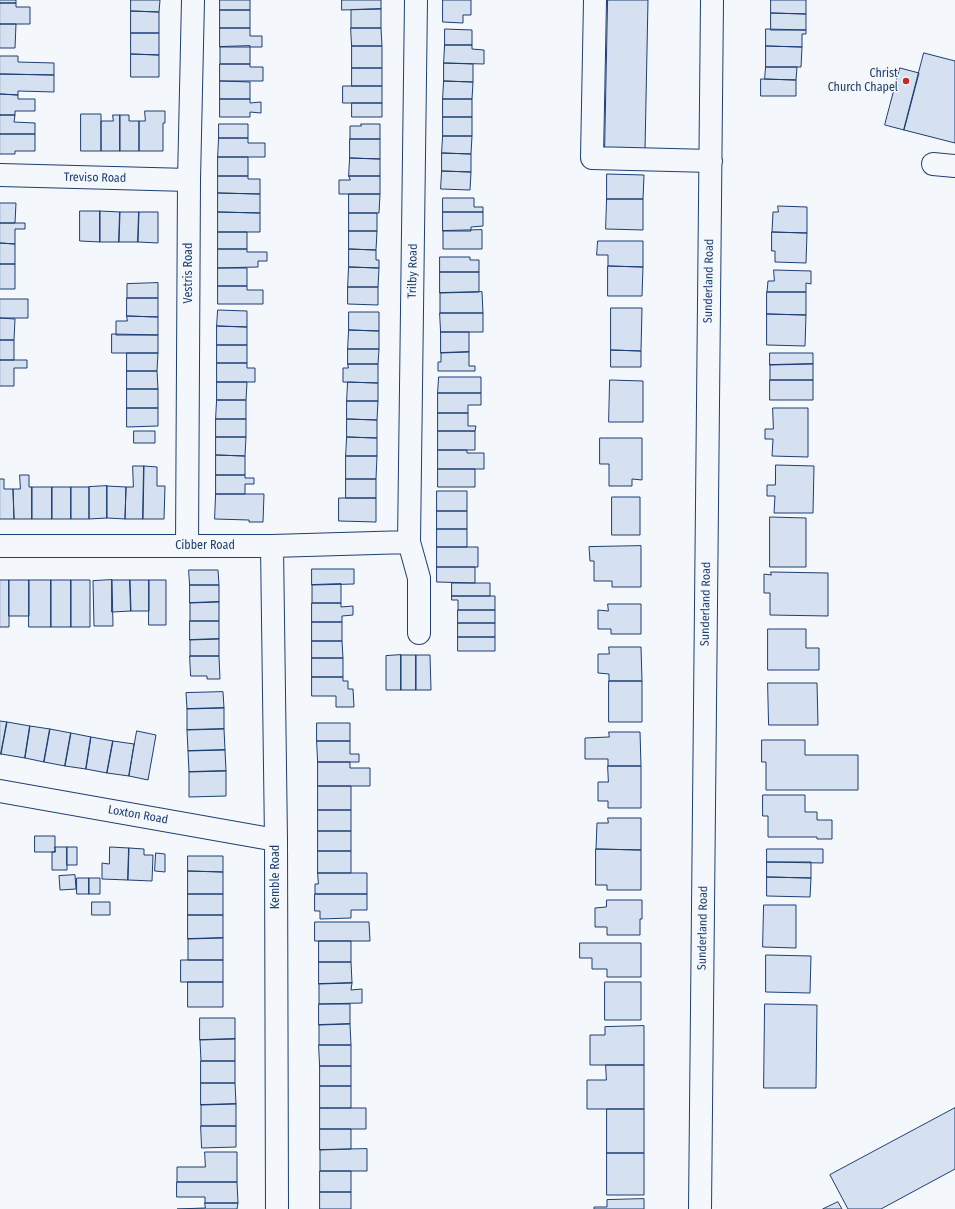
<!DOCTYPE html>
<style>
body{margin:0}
canvas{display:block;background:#f4f7fb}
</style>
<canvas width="955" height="1209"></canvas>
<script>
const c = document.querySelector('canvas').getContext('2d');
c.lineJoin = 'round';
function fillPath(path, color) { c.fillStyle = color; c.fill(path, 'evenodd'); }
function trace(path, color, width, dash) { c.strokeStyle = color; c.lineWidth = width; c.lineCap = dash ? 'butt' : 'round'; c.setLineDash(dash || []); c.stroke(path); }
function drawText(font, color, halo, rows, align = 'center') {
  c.font = font + ' "Fira Sans Condensed",sans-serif'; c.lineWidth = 3; c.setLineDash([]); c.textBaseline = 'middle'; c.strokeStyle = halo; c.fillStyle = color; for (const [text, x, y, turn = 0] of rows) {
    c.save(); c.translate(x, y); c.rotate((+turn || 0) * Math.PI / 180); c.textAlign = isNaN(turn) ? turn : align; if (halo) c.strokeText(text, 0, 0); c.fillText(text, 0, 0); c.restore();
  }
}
const building = new Path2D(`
 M0,0h16v3h-16z
 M131,0h29l-1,12 -28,-1z
 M220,0h30v10h-30z
 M342,0h39v9l-39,1z
 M443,0h28v15h-8v8l-20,-1z
 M608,0h40l-3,150 -40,-1z
 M771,0h35v14l-35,-1z
 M0,3h16v4h14v17h-30z
 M381,9v19h-30v-18z
 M220,10h30v18h-30z
 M131,11l28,1v21h-28z
 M771,13l35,1v16h-35z
 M0,24h16l-1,24h-15z
 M220,28h30v8h12v11h-42z
 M351,28h30l1,18h-30z
 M445,29l27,1v15h-27z
 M766,29l40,1v4h-4v13l-36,-1z
 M131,33h28v22l-28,-1z
 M445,45h27v4l12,1v14l-40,-1z
 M250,46v18h-30v-17z
 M352,46h30v22h-30z
 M766,46l36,1 -1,20h-35z
 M924,53l31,8v82l-51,-13z
 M131,54l28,1v22h-28z
 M0,56h18v6l36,1v12l-54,-1z
 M444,63l29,1v18l-29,-1z
 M220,64h30v3h13v14h-43z
 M766,67h31l-1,13 -31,-1z
 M352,68h30v18h-30z
 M900,68l19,5 -15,57 -19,-5z
 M0,74l54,1v17l-36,-1v4l-18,-1z
 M761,79l35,1v16h-35z
 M220,81l30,1v17h-30z
 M444,81l29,1 -1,17h-29z
 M343,86h39v17h-39z
 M0,94l18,1v4h17v12h-20v4h-15z
 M220,99h30v4l11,-1v11l-11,-1v5h-30z
 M443,99h29v18h-29z
 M352,103h30v14h-30z
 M145,111h20v12h-2v28h-24v-30h6z
 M81,114h20v37h-20z
 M0,115h15l-1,7 21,1v11h-35z
 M113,115h7v36h-19v-30h12z
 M120,115h9v6h10v30h-19z
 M443,117h29v19h-29z
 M219,124h29v14h-29z
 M361,124h19v15h-30v-13h11z
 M0,134h35v17h-20v3h-15z
 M443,136h29l-1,18 -29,-1z
 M219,138h29v5h17v14h-47z
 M350,139h30v20l-30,-1z
 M442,153l29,1v18l-29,-1z
 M218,157h30v19h-30z
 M350,158l30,1v17h-31z
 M442,171l29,1 -1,18 -29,-1z
 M607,174l37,1 -1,24h-36z
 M218,176h30v3h12v15l-42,-1z
 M349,176h31v18h-41v-14h11z
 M218,193l42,1v19l-42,-1z
 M349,194h31l-1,19h-30z
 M443,198h31v9h9v5h-40z
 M607,199h36v31l-37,-1z
 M0,203h16l-1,20h-15z
 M778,206l29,1v26l-35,-1 1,-20h5z
 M80,211h20v31l-20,-1z
 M100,211l20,1 -1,30h-19z
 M120,212h19l-1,30h-19z
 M139,212h19v31l-20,-1z
 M218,212l42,1v19h-42z
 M443,212h40v14l-12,1v4h-28z
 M349,213h28v18h-28z
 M0,223h25v6h-10v15l-15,-1z
 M482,230v19h-39v-18z
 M349,231h28l-1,19 -27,-1z
 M218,232h29v17h-29z
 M772,232l35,1 -1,30 -31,-1v-11h-3z
 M598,241h45v26l-35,-1v-11h-11z
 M0,243l15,1v20h-15z
 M218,249h29v3h20v9h-9v6l-40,1z
 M349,249l27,1v10h3v8l-30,-1z
 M440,257h30v3h9v12h-39z
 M0,264h15v25h-15z
 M608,266l35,1 -1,29h-34z
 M349,267l30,1 -1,19h-30z
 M218,268h29v18h-29z
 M774,270l37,1v13l-5,-1v9h-39l1,-11h6z
 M440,272h39v20l-39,1z
 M158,283v15h-31v-14z
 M218,286h29v4h16v14h-45z
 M348,287h30v18l-30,-1z
 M482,292l1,21h-43v-20z
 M767,292h39v23l-39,-1z
 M127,298h31v19l-31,-1z
 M0,299h28v19h-28z
 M611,308h31l-1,43 -30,-1z
 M218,310l29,1v16l-30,-1z
 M349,312h30v19l-30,-1z
 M440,313h43v19h-42z
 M767,314l39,1 -1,31 -38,-1z
 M127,316l31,1v18h-42v-14h11z
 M0,318l15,1 -1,21h-14z
 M217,326l30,1v18h-30z
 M349,330l30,1v18h-31z
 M441,332h28v20l-28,1z
 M112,334l46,1v18h-46z
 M0,340h14v20h-14z
 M217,345h30v18h-30z
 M348,349h31l-1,15h-30z
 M611,350l30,1v16h-30z
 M469,352v14h6v5h-37v-9h3v-9z
 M127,353h31l-1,18h-30z
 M770,353h43v11l-43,1z
 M0,360h27v8h-13v18h-14z
 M217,363h30v5h8v14h-38z
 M348,364h30v19l-35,-1v-14h5z
 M813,364v16h-43v-15z
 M127,371h30l1,18h-31z
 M439,377h42v16h-43z
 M610,380l33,1v41h-34z
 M770,380h43v20h-43z
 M217,382h30l-1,18h-29z
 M348,382l30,1v18h-31z
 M127,389h31v19h-31z
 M438,393h43v12h-13v8h-30z
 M217,400h29v19h-30z
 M347,401h31l-1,19 -30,-1z
 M127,408h31v18l-31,1z
 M773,408h35v49l-36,-1 1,-17h-8v-10h8z
 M438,413h30v13h8l-1,5h-37z
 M216,419h30v18h-30z
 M347,419l30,1v18l-30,-1z
 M134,431h21v12h-21z
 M438,431h37v19h-37z
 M216,437h30l-1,19 -29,-1z
 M347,437l30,1v18h-31z
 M600,438h42v42l-10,-1v7h-23v-22h-9z
 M438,450h29v3h17v16h-46z
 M216,455l29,1v19h-29z
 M346,456h31l-1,23h-30z
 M776,465l38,1 -1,47h-39l1,-17h-8v-11h8z
 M133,466h11l-1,53h-18l1,-32h7z
 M144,466l13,1v19h8l-1,33h-21z
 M438,469h37v18h-37z
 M20,475h9v12h3v32h-18l-1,-30h7z
 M216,475h29v3h9v6h-9v10h-29z
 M0,479h4v10h9l1,30h-14z
 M346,479h30v19h-30z
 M107,486v32l-18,1v-32z
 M107,486l19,1 -1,32 -18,-1z
 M32,487h20v32h-20z
 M52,487h19v32h-19z
 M71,487h18v32h-18z
 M437,491h30v20h-30z
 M216,494h48l-1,28h-14v-2l-34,-1z
 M612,497h28v38h-28z
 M339,498h37v24l-37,-1z
 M437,511h30v18h-30z
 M770,517l36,1v49h-36z
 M437,529h30v18h-30z
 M641,546v41h-29v-6h-18v-20h-4l-1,-14z
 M437,547h41v20h-41z
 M437,567h38v16l-38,-1z
 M312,569h42v15l-42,1z
 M189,570h29l1,15h-29z
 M771,572l57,1v43l-58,-1v-22h-6v-19l7,1z
 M0,580h9v47h-9z
 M9,580h20v36h-20z
 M29,580h22v47h-22z
 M51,580h20v47h-20z
 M71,580h19v47h-19z
 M112,580l1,46h-19l-1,-45z
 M112,580h18l1,31 -19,1z
 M130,580h19v31h-18z
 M149,580h17v45h-17z
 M452,583h38v13h-38z
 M341,584v19h-29v-18z
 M190,585h29v17l-29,1z
 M452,596h43v14h-37v-10h-6z
 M219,602v19h-29v-18z
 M312,603h29v4l12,-1v9l-11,1v6h-30z
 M608,604h33v30h-30v-5h-13v-19l10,1z
 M458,610h37v13h-37z
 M190,621h29v18l-29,1z
 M312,622h30v19h-30z
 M458,623h37v14h-37z
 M768,629h38v19h13v22h-51z
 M458,637h37v14h-37z
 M219,639v17h-29v-16z
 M312,641h30l1,17h-31z
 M609,647h32l1,34h-33v-7l-11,-1v-19h11z
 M401,655h15v35h-15z
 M401,655v35h-15v-34z
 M416,655h14l1,35h-15z
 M190,656h29l1,23h-13v-3h-16z
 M312,658h31v19h-31z
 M312,677h31v4h5v8h5l1,18h-18v-11h-24z
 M609,681h33v41h-33z
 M768,683h49l1,42h-49z
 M223,692l1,16 -37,1 -1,-16z
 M224,708v21l-37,1v-21z
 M0,721l7,1 -6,32h-1z
 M7,722l23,4 -5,32 -24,-4z
 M317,723h33v18h-33z
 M30,726l20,3 -6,33 -19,-4z
 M50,729l21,4 -6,33 -21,-4z
 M224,729l1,21 -37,1 -1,-21z
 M137,731l19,4 -8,45 -19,-4z
 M609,732h31l1,34h-33v-7h-23v-21l24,-1z
 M71,733l20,4 -5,32 -21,-3z
 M91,737l22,4 -6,32 -21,-4z
 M762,740h43v15h53v35h-92v-28h-4z
 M113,741l21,3 -5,32 -22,-3z
 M317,741h33v13h9v8h-41z
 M225,750l1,21 -37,1 -1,-21z
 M318,762h32v6h20v18h-52z
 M608,766h33v42h-33v-7h-10v-19h10z
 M226,771v25l-37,1v-25z
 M318,786h33v24h-33z
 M763,795h42v17h12v8h15v19h-15v-2h-49v-21h-5z
 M318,810h33v21h-33z
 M608,818h33v32l-45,-1 1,-26h11z
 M318,831h33v20h-33z
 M35,836h20v16h-20z
 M55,847h12v23h-15v-18h3z
 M67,847h10v18h-10z
 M110,847l19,1 -1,32 -26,-1v-16l7,1z
 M129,848l15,1v6h9l-1,26 -24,-1z
 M596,849l45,1v40h-34v-5h-11z
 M767,849h56v14l-56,-1z
 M318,851h33v22h-33z
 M156,853l9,1v18l-10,-1z
 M188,856h35v16l-35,-1z
 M767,862h44v16l-44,-1z
 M188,871l35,1v22h-35z
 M318,873h49v21h-52v-10h3z
 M75,875l1,14 -16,1 -1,-14z
 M767,877l44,1 -1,19 -43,-1z
 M77,878h12v16h-12z
 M89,878h11v16h-11z
 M188,894h35v21h-35z
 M315,894h52v16h-16v8l-31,1v-8h-5z
 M607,900h35v19h-2v16h-33v-8h-12v-19l11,-1z
 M92,902h18v13h-18z
 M764,905h32v43l-33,-1z
 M188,915h35v23l-35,1z
 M315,922h54l1,19h-55z
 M223,938v22h-35v-21z
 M319,941h32v21h-32z
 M580,943h61v34h-34v-8h-15v-11h-12z
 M766,955l45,1 -1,37 -44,-1z
 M181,960h42v22h-42z
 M319,962h32l1,21 -33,1z
 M188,982h35v25h-35z
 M605,982h36v38h-36z
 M352,983l-1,7 11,-1v14l-43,1v-20z
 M319,1004h31v20l-31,1z
 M765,1004l52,1 -1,83h-52z
 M200,1018h35v21l-35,1z
 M350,1024l1,21h-32v-20z
 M644,1026v39h-54v-30h15v-8z
 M235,1039v22h-34l-1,-21z
 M319,1045h32v21h-31z
 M201,1061h34v22h-34z
 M606,1065h38v44h-57v-29h19z
 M320,1066h31v20h-31z
 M201,1083h34l1,21 -35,1z
 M320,1086h31v22h-31z
 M236,1104v22h-35v-21z
 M320,1108h46v21h-46z
 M955,1108v61l-74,40h-33l-18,-34z
 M607,1109h37v44h-37z
 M201,1126h35v21l-34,1z
 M320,1129h31v20l-31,1z
 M367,1149v22h-47v-21z
 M205,1152h32v30h-60v-15h28z
 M607,1153h37v42h-37z
 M320,1171h31v21h-31z
 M177,1182h60l1,21h-33v-6h-28z
 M320,1192h31v17h-31z
 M644,1199v10h-50v-2h13v-7z
 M838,1202l4,7h-19z
 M205,1203h33l-1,6h-60l28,-1z`);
const minor = new Path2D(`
 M416,0l-7,542 10,36v55
 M595,0l-3,158 119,3
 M933,164l22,2
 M0,175l189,5
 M0,546h272l137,-4
 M187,546l2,-366 4,-180
 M272,546l4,294 1,369
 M0,791l276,49
 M700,1209l12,-1209`);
const markers = [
 [906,81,4,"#c62828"]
];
const poiNames = [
 ["Christ",898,74],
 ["Church Chapel",898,88]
];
const streetNames = [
 ["Treviso Road",95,178,1],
 ["Trilby Road",413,271,-89],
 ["Vestris Road",189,273,-90],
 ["Sunderland Road",709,281,-89],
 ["Cibber Road",205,546],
 ["Sunderland Road",706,604,-89],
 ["Loxton Road",138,815,10],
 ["Kemble Road",276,877,-90],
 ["Sunderland Road",703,928,-89]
];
fillPath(building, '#d5e0f0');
trace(building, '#1d3f73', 1);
trace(minor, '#1d3f73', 24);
trace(minor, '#f4f7fb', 22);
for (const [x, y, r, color] of markers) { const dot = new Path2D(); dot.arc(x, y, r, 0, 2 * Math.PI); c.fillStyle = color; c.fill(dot); trace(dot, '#f4f7fb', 1.5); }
drawText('12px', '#1d3f73', '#f4f7fb', poiNames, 'right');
drawText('12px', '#1d3f73', '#f4f7fb', streetNames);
</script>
